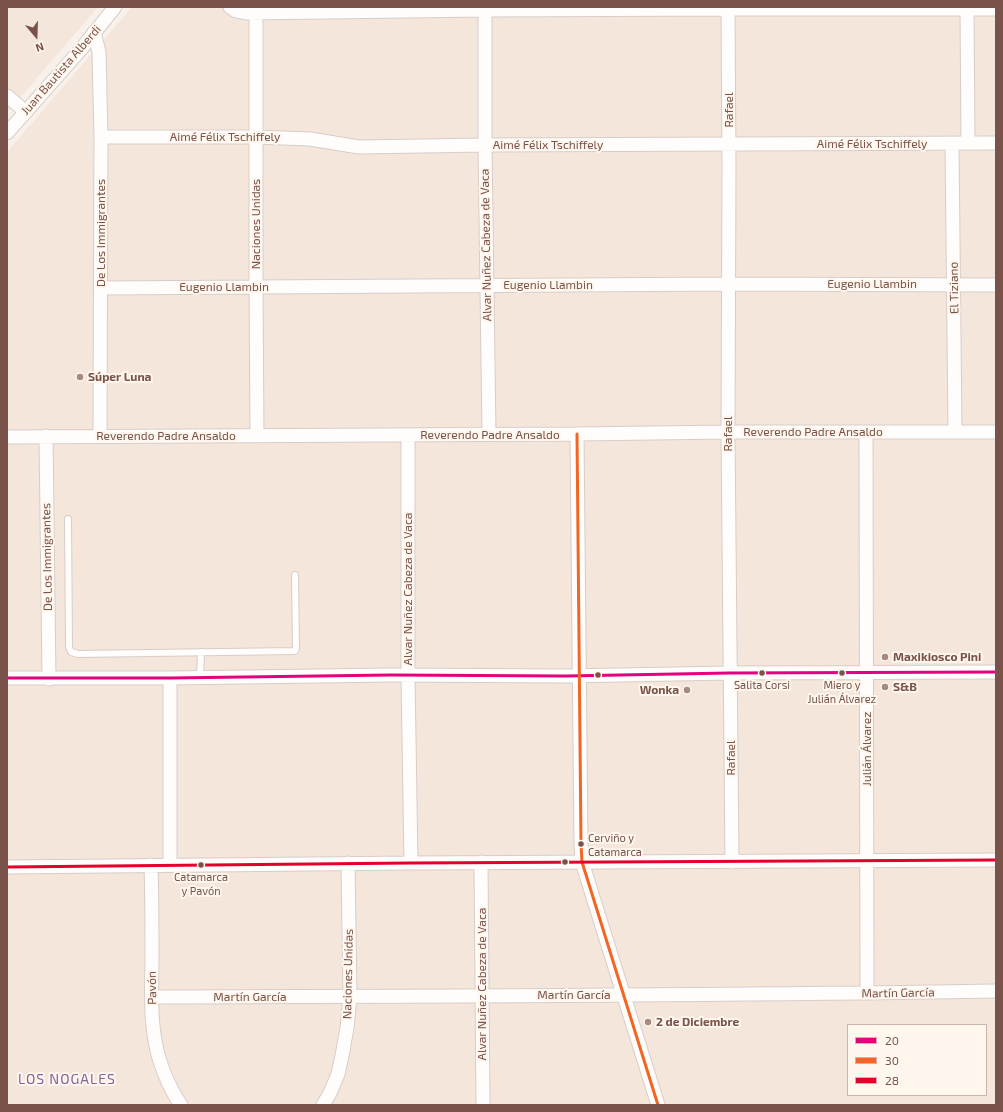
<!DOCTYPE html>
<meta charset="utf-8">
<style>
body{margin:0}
#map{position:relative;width:1003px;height:1112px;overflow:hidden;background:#f8f1eb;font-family:"Exo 2",sans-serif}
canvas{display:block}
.frame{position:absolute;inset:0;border:8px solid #795349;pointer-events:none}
.legend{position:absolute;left:847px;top:1024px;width:140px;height:72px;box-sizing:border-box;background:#fff6ed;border:1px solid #c9b5ab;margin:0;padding:5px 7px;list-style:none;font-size:12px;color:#795349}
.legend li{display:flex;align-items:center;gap:8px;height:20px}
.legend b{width:20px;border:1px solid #c9b5ab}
.north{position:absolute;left:16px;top:16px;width:40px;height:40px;-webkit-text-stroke:3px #fff6ed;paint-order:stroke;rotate:161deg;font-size:11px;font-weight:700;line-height:16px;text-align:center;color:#795349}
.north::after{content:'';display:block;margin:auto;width:14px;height:18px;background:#795349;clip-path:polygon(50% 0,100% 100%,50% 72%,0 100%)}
</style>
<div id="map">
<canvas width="1003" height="1112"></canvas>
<div class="frame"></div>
<ul class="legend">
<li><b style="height:5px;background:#e5007d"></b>20</li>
<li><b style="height:5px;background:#f26522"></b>30</li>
<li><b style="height:5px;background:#e4002b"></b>28</li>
</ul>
<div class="north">N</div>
</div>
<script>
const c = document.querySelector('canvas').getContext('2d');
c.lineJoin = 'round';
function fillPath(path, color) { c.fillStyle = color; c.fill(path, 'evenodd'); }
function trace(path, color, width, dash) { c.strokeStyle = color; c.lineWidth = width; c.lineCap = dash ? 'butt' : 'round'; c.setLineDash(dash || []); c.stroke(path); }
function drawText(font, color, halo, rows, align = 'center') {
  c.font = font + ' "Exo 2",sans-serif'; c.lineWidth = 4; c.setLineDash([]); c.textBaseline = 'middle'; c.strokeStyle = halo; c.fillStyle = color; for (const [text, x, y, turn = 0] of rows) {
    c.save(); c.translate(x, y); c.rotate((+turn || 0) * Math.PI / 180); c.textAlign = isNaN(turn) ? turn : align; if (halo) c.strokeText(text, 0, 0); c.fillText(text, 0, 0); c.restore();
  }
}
const residential = new Path2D(`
 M7,7h91l-91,106z
 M132,7h864v1098h-989v-953zM848,1025h138v70h-138z`);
const service = new Path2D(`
 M68,519l1,128 2,5 7,2 217,-3 1,-3 -1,-73
 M200,678l1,-26`);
const minor = new Path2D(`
 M230,7l6,4 10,2 239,-3 243,-1h268
 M485,7v138l4,289
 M728,7l1,160 -1,265 4,430
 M967,7l1,136
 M256,12v274l1,149
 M94,32l5,20 2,85 -1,299
 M7,96l19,16
 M7,133l75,-85 33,-41
 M101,137h155l54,2 49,8 126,-2 511,-2
 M952,143l3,289
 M101,288l627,-4 268,1
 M866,433l1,560
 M577,434l4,410 1,18 76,243
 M408,435v241l3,187
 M46,436l3,243
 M7,437l570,-3 151,-2h268
 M7,678h163l221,-3 175,1 164,-3 266,-1
 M170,678v187
 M481,862l2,243
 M151,865c1,31 1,62 1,92 0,28 -2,56 3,83 3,21 14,48 26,65
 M7,867l404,-4 585,-3
 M152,997c281,-1 563,-1 844,-6
 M323,1105l7,-12 8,-19 4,-18 5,-28 3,-31 -2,-134`);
const bus1 = new Path2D(`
 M7,678h163l221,-3 175,1 164,-3 266,-1`);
const bus2 = new Path2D(`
 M577,434l4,410 1,18 76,243`);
const bus3 = new Path2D(`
 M7,867l404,-4 585,-3`);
const markers = [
 [80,377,4,"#a58a82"],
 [885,657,4,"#a58a82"],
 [762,673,3.5,"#795349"],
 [842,673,3.5,"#795349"],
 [598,675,3.5,"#795349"],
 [885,687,4,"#a58a82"],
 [687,690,4,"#a58a82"],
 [581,844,3.5,"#795349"],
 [565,862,3.5,"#795349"],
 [201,865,3.5,"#795349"],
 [648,1022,4,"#a58a82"]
];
const busNames = [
 ["Salita Corsi",762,685],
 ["Miero y",842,685],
 ["Julián Álvarez",842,699],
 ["Cerviño y",588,838,"left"],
 ["Catamarca",588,852,"left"],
 ["Catamarca",201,877],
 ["y Pavón",201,891]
];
const streetNames = [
 ["Juan Bautista Alberdi",61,70,-49],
 ["Rafael",729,110,-90],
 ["Aimé Félix Tschiffely",225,137],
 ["Aimé Félix Tschiffely",872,144],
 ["Aimé Félix Tschiffely",548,145],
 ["Naciones Unidas",256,224,-90],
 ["De Los Immigrantes",101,233,-90],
 ["Alvar Nuñez Cabeza de Vaca",486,245,-91],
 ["Eugenio Llambin",872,284],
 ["Eugenio Llambin",548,285],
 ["Eugenio Llambin",224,287],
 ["El Tiziano",954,288,-91],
 ["Reverendo Padre Ansaldo",813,432],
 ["Rafael",728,434,-90],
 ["Reverendo Padre Ansaldo",490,435],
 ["Reverendo Padre Ansaldo",166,436],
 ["De Los Immigrantes",47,557,-91],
 ["Alvar Nuñez Cabeza de Vaca",408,589,-90],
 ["Julián Álvarez",867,749,-90],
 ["Rafael",731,758,-90],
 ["Naciones Unidas",348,974,-89],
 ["Alvar Nuñez Cabeza de Vaca",482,984,-90],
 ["Pavón",152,988,-91],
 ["Martín García",898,993,-1],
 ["Martín García",574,995],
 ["Martín García",250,997]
];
const poiNames = [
 ["Súper Luna",88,377],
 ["Maxikiosco Pini",893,657],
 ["S&B",893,687],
 ["Wonka",679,690,"right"],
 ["2 de Diciembre",656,1022]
];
const quarterNames = [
 ["LOS NOGALES",67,1079]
];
fillPath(residential, '#f4e6db');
trace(service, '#d7cdc8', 8);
trace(minor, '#d7cdc8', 15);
trace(service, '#fefdfc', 6);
trace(minor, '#fefdfc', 13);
trace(bus1, '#e5007d', 3);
trace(bus2, '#f26522', 3);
trace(bus3, '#e4002b', 3);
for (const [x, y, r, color] of markers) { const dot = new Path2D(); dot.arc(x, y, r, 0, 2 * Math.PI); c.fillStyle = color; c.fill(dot); trace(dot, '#fff6ed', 1.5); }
drawText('11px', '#795349', '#fff6ed', busNames);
drawText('12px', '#795349', '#fff6ed', streetNames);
drawText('bold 12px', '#795349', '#fff6ed', poiNames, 'left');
c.letterSpacing = '1px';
drawText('14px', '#82649c', '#fff6ed', quarterNames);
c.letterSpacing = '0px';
</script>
